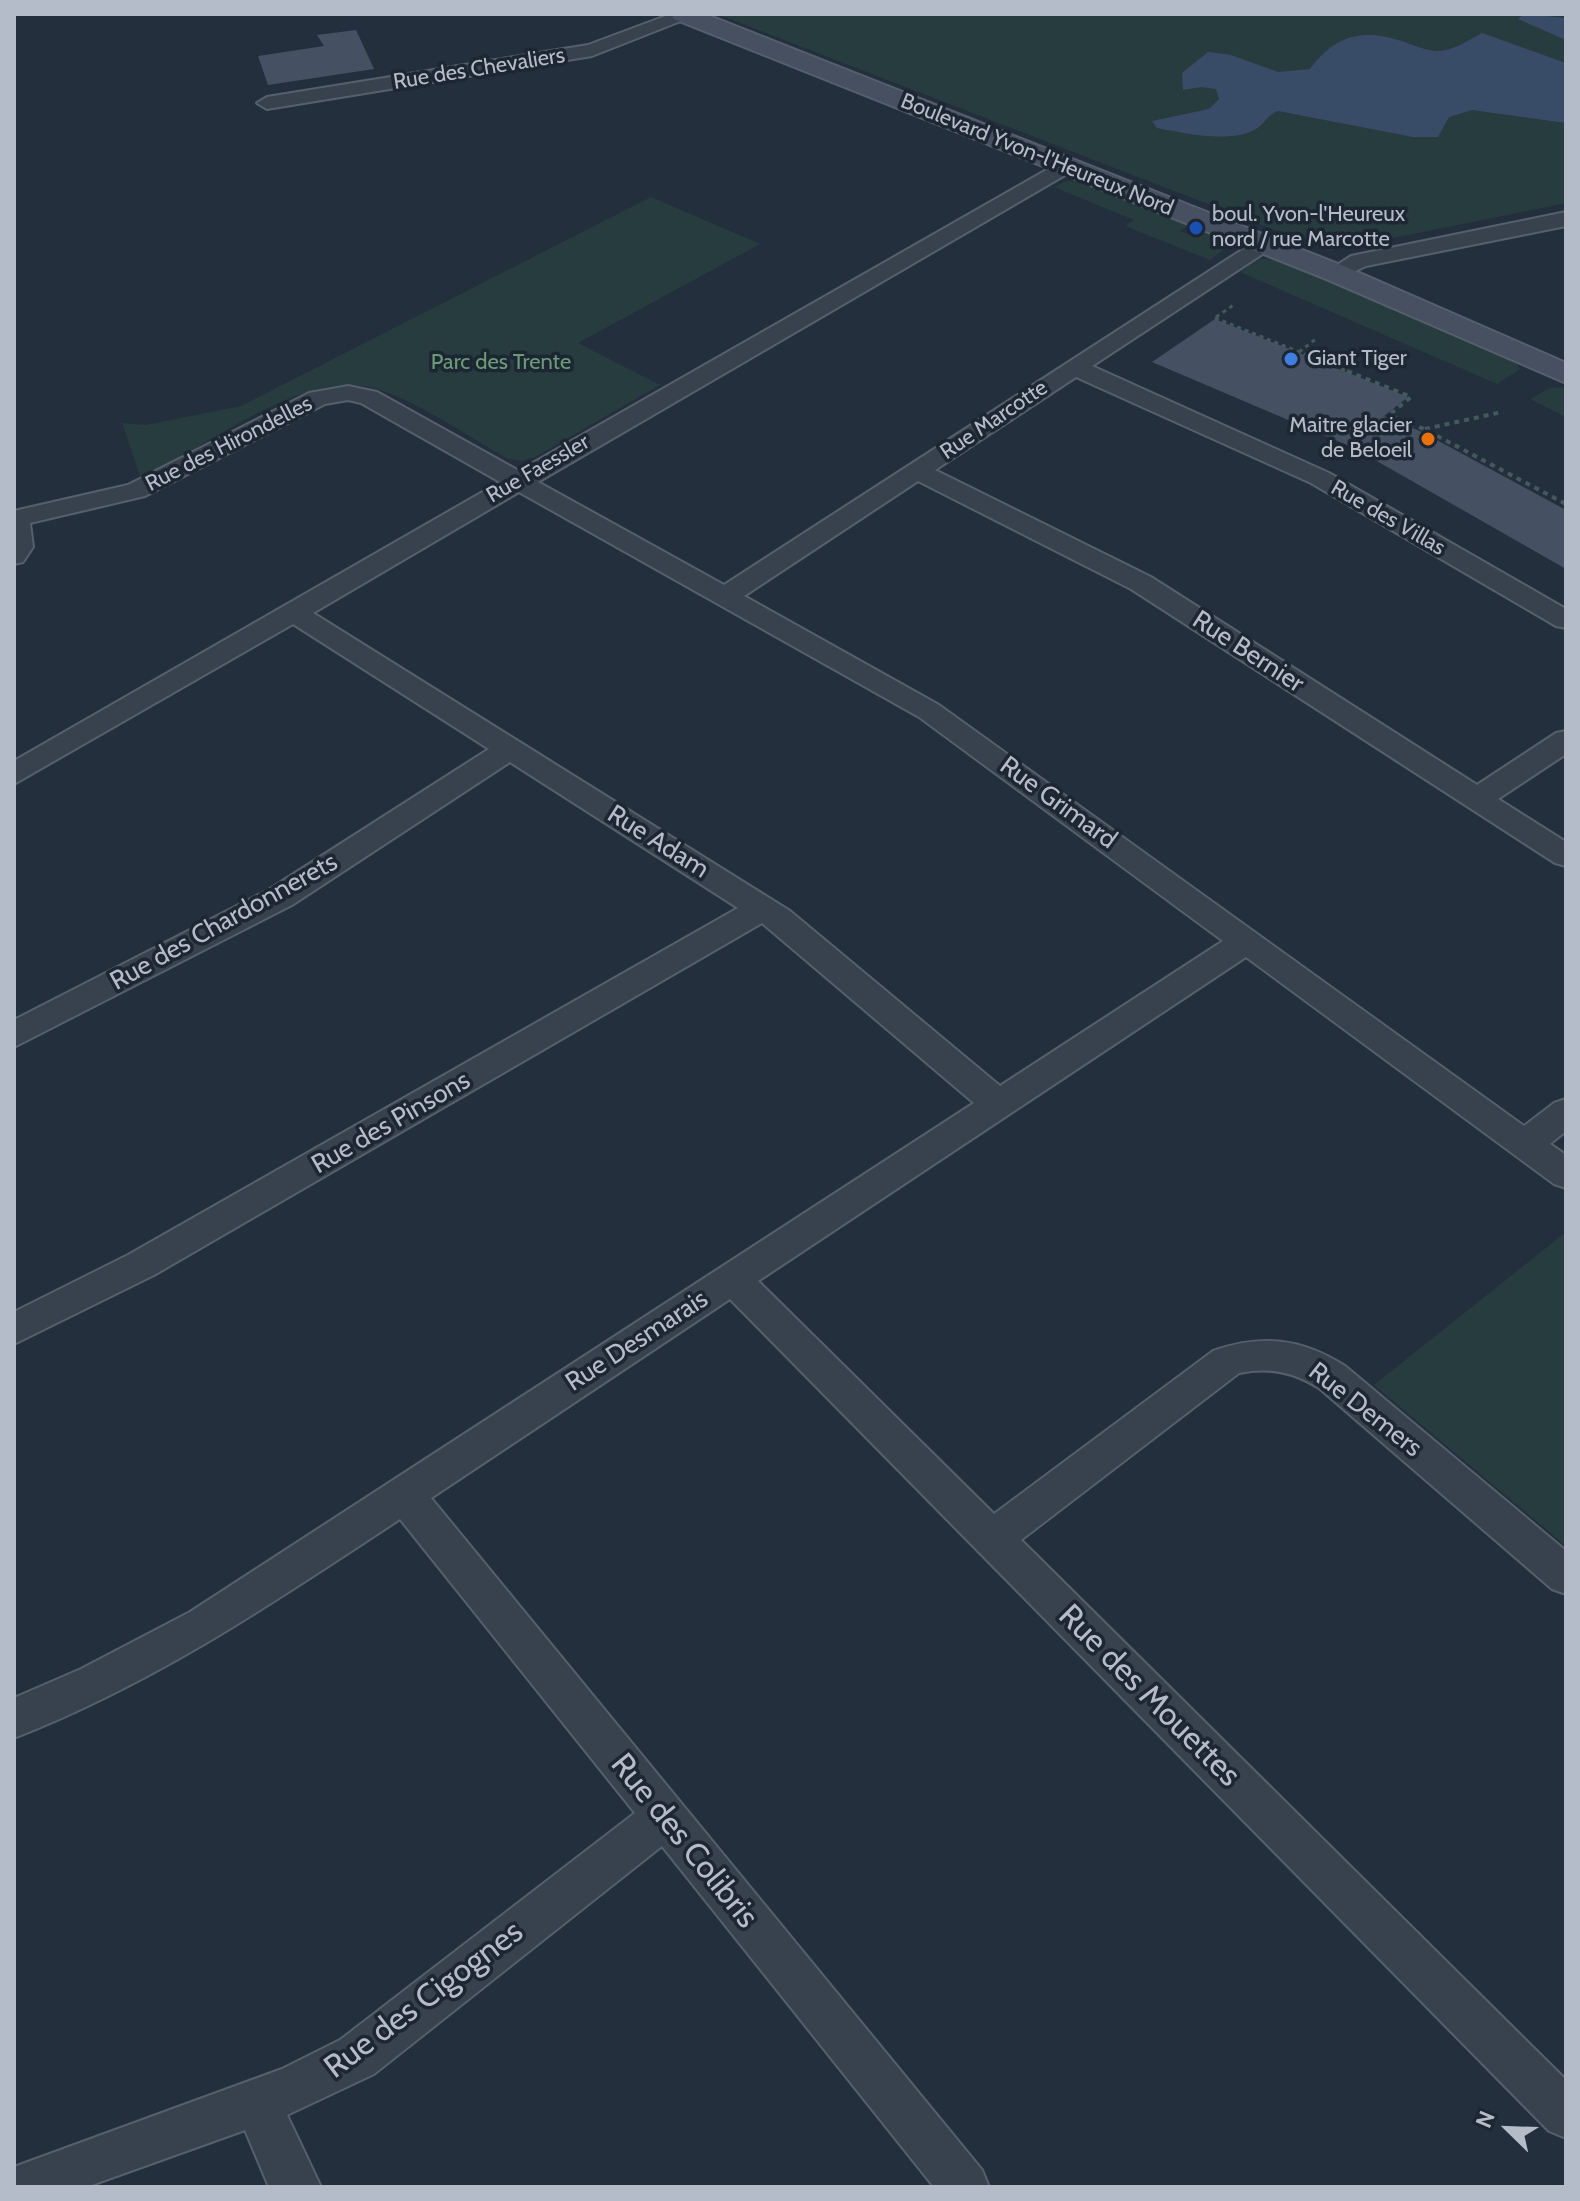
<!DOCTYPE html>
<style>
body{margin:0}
#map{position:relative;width:1580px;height:2201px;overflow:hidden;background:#242f3e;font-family:Cabin,sans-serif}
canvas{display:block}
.frame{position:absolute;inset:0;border:16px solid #b4bcc9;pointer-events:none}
.north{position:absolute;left:1468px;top:2089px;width:80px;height:80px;-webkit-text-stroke:6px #1d2633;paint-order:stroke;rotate:293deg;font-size:22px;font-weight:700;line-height:32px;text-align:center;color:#b4bcc9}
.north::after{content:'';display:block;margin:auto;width:28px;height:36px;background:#b4bcc9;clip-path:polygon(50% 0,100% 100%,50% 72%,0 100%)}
</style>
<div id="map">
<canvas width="1580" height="2201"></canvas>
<div class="frame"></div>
<div class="north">N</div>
</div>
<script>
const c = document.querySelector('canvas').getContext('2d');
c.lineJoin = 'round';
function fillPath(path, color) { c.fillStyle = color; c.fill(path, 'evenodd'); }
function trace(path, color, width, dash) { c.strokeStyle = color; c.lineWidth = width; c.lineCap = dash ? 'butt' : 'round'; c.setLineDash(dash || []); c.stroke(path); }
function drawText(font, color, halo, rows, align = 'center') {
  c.font = font + ' Cabin,sans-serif'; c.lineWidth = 7; c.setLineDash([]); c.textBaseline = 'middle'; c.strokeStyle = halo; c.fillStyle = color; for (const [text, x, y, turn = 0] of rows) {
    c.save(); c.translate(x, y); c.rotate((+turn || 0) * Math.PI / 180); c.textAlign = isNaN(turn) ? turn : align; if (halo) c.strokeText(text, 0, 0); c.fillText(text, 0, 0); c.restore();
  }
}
const green = new Path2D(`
 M717,14h849v189l-237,48z
 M1066,181l16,1 108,42 -10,7 16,6 9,-5 20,9 4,5 -19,14 -85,-34 9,-6 -80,-33z
 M651,197l109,47 -182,99 82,42 -125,72 -13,4 -14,-2c-41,-23 -85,-55 -131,-70 -76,-23 -168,61 -237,87l-18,-53 24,2 95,-19z
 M1273,258l241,101 6,10 -23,15 -257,-112 20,-13z
 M1566,387v30l-36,-18 20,-11z
 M1566,1232v314l-192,-161z`);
const water = new Path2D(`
 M1524,14l42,4v22l-48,-21z
 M1482,33l84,30v60l-94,-13 -23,7 -11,20h-25l-135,-26c-10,4 -11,9 -19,16 -24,18 -75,6 -102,1l-5,-7 57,-12 10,-10 -3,-10 -15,-2 -18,3 -1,-17 26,-21 23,3 47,17 32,-3c23,-31 49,-41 88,-29 11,3 25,10 37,11 17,1 32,-10 47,-18z`);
const building = new Path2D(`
 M356,30l18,39 -106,16 -10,-29 66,-10 -7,-11z
 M1215,319l193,78 -24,19 38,16 144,78v59l-212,-121 -202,-86z`);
const pathFar1 = new Path2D(`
 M1216,317l19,-13
 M1215,318l137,55
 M1299,352l18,-14`);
const path = new Path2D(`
 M1347,371l64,26 -22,18 35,14 142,75
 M1425,429l77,-17`);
const street = new Path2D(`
 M671,14l25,1 -104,41 -325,53 -10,-6 10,-6 321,-52z
 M1064,160l8,1 3,5 -3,5 -534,311 186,103 538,-348 11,7 -3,5 -178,117 237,107 237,136v19l-10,-2 -245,-143 -235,-106 -141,93 216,107 326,208 79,-52 10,-2v23l-68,45 68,43v24l-11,-3 -424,-274 -213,-108 -174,115 195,109 585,421 30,-23 12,-4v32l-16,13 16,11v33l-12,-4 -308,-227 -488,324 236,233 219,-163c48,-17 88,-13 132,15l221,185v43l-14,-5 -233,-201c-26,-16 -49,-21 -80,-15l-218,167 545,540v58l-17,-7 -819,-832 -299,199 551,672 7,17h-55l-272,-341 -288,228 -87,41 34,72h-52l-24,-57 -159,57h-72v-20l268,-98 58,-29 295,-227 -235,-294c-126,83 -243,163 -386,219v-40l67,-29 109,-57 784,-509 -212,-180 -608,352 -140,69v-32l114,-57 610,-347 -228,-146 -218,143 -278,142v-27l256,-131 219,-140 -196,-125 -279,160v-23l486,-279 -139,-79 -13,-3 -23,4 -180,92 -115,27 3,24 -10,15 -9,2v-53l114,-26 181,-92 39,-7 29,6 142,79zM519,492l400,225 304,224 -223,145 -210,-175 -477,-298z
 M1566,212v14l-200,40 -30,14 -11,-7 26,-17z`);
const secondary = new Path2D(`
 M671,14h34l641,253 220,96v20l-240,-104 -652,-260z`);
const markers = [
 [1196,228,8,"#1a4fb4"],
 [1291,359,8,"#3f7fe0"],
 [1428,439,8,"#e8710a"]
];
const farStreetnames = [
 ["Rue des Chevaliers",479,69,-9],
 ["Boulevard Yvon-l'Heureux Nord",1037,155,22],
 ["Rue Marcotte",994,420,-34],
 ["Rue des Hirondelles",229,444,-27],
 ["Rue Faessler",538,469,-30],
 ["Rue des Villas",1388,518,30]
];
const farPoinames = [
 ["boul. Yvon-l'Heureux",1212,215],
 ["nord / rue Marcotte",1212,240],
 ["Giant Tiger",1307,359],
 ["Maitre glacier",1412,426,"right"],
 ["de Beloeil",1412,451,"right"]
];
const farParknames = [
 ["Parc des Trente",501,363]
];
const streetNames = [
 ["Rue Bernier",1248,652,33],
 ["Rue Grimard",1058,803,36],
 ["Rue Adam",658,842,32],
 ["Rue des Chardonnerets",224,922,-29],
 ["Rue des Pinsons",391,1123,-30],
 ["Rue Desmarais",637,1341,-33],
 ["Rue Demers",1365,1410,38]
];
const nearStreetnames = [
 ["Rue des Mouettes",1149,1696,45],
 ["Rue des Colibris",684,1841,51],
 ["Rue des Cigognes",424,2000,-37]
];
fillPath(green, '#263c3f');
fillPath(water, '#394c67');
fillPath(building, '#455162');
trace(street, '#565f6c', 4);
trace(secondary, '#565f6c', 4);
trace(pathFar1, '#44595c', 3, [4, 4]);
trace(path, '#44595c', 4, [5, 5]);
fillPath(street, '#38414e');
fillPath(secondary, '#465061');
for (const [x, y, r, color] of markers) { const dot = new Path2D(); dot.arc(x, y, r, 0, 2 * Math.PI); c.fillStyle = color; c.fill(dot); trace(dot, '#1d2633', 3); }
drawText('22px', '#b4bcc9', '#1d2633', farStreetnames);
drawText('22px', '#b4bcc9', '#1d2633', farPoinames, 'left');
drawText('22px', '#6b9a76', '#1d2633', farParknames);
drawText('26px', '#b4bcc9', '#1d2633', streetNames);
drawText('32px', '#b4bcc9', '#1d2633', nearStreetnames);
</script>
